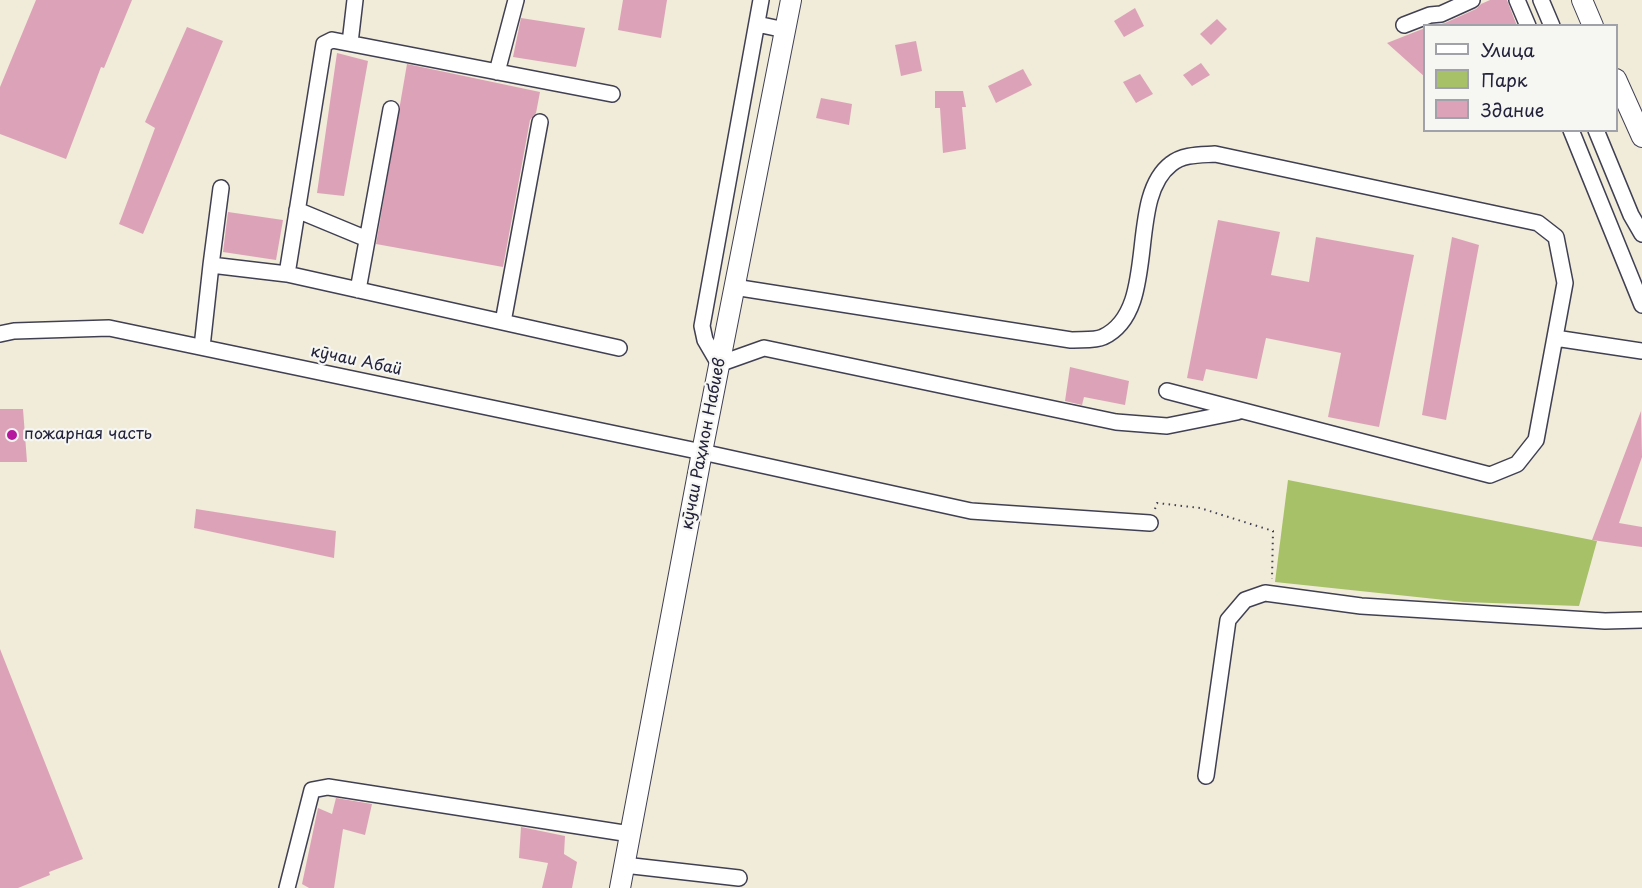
<!DOCTYPE html>
<meta charset="utf-8">
<style>
body{margin:0}
#map{position:relative;width:1642px;height:888px;overflow:hidden;background:#f1ebd9;font-family:"Playpen Sans",sans-serif}
canvas{display:block}
.legend{position:absolute;left:1423px;top:24px;width:195px;height:108px;box-sizing:border-box;background:#f6f6f2;border:2px solid #a1a1a9;margin:0;padding:8px 10px;list-style:none;font-size:18px;color:#22223b}
.legend li{display:flex;align-items:center;gap:12px;height:30px}
.legend b{width:30px;border:2px solid #a1a1a9}
</style>
<div id="map">
<canvas width="1642" height="888"></canvas>
<ul class="legend">
<li><b style="height:8px;background:#fff"></b>Улица</li>
<li><b style="height:16px;background:#a6c167"></b>Парк</li>
<li><b style="height:16px;background:#dca3b8"></b>Здание</li>
</ul>
</div>
<script>
const c = document.querySelector('canvas').getContext('2d');
c.lineJoin = 'round';
function fillPath(path, color) { c.fillStyle = color; c.fill(path, 'evenodd'); }
function trace(path, color, width, dash) { c.strokeStyle = color; c.lineWidth = width; c.lineCap = dash ? 'butt' : 'round'; c.setLineDash(dash || []); c.stroke(path); }
function drawText(font, color, halo, rows, align = 'center') {
  c.font = font + ' "Playpen Sans",sans-serif'; c.lineWidth = 4.5; c.setLineDash([]); c.textBaseline = 'middle'; c.strokeStyle = halo; c.fillStyle = color; for (const [text, x, y, turn = 0] of rows) {
    c.save(); c.translate(x, y); c.rotate((+turn || 0) * Math.PI / 180); c.textAlign = isNaN(turn) ? turn : align; if (halo) c.strokeText(text, 0, 0); c.fillText(text, 0, 0); c.restore();
  }
}
const green = new Path2D(`
 M1288,480l309,61 -18,65 -115,-4 -189,-20z`);
const building = new Path2D(`
 M36,0h96l-28,68 -3,-1 -35,92 -66,-25v-47z
 M623,0h44l-6,38 -43,-8z
 M1490,0h17l10,26h-87l15,-3 31,-14 5,-5z
 M1135,8l9,18 -20,11 -10,-16z
 M521,18l64,10 -9,39 -63,-10z
 M1217,19l10,10 -16,16 -11,-11z
 M187,27l36,14 -80,193 -24,-10 36,-96 -10,-6z
 M1425,28v49l-38,-34z
 M916,41l6,30 -21,5 -6,-31z
 M337,53l31,8 -24,135 -27,-3z
 M1201,63l9,12 -18,11 -9,-11z
 M407,64l133,28 -4,21 -6,7 -27,147 -127,-23z
 M1023,69l9,16 -36,18 -8,-17z
 M1140,74l13,20 -17,9 -13,-21z
 M935,91h28l3,16h-4l4,42 -23,4 -3,-45h-5z
 M821,98l31,6 -3,21 -33,-7z
 M228,212l55,8 -7,40 -53,-8z
 M1218,220l62,12 -9,43 38,7 7,-45 98,18 -35,172 -51,-10 13,-64 -75,-15 -9,41 -51,-10 -3,12 -16,-3z
 M1452,237l27,8 -33,175 -24,-5z
 M1070,367l59,14 -4,24 -41,-8 -2,8 -17,-4z
 M0,409h23l4,53h-27z
 M1641,411l1,46 -23,66 23,4v20l-50,-7z
 M196,509l140,22 -2,27 -140,-30z
 M0,649l83,210 -34,13 1,3 -32,13h-18z
 M336,798l36,6 -7,31 -22,-6 -9,59h-25l-7,-4 16,-76 14,6z
 M521,827l44,9 -1,18 13,8 -5,26h-30l6,-25 -29,-5z`);
const path = new Path2D(`
 M1155,509l2,-6 43,5 73,23 -1,48`);
const minor = new Path2D(`
 M761,0l-59,326 3,14 14,24 45,-16 352,74 51,4 70,-14
 M1517,0l11,26
 M1541,0l11,26
 M757,24l28,6
 M1404,25l26,-10 11,-1 31,-14
 M350,43l5,-43
 M497,72l19,-72
 M1571,130l71,175
 M1596,130l35,85 11,19
 M297,210l70,29
 M211,265l10,-77
 M287,274l37,-230 8,-4 280,54
 M734,287l337,53c9,-1 24,1 32,-3 58,-27 22,-138 68,-173 12,-10 30,-9 44,-10l323,69 18,14 9,46 -29,157 -19,24 -27,11 -323,-84
 M358,290l33,-181
 M503,322l37,-200
 M0,334l14,-3 95,-3 593,124 269,59 179,12
 M1555,338l87,13
 M202,347l9,-82 76,9 332,74
 M1206,776l22,-156 17,-20 20,-7 96,13 244,15 37,-1
 M624,865l115,13
 M287,888l25,-98 16,-3 302,47`);
const major = new Path2D(`
 M1582,0l11,26
 M1616,79l26,58
 M620,888l82,-436 89,-452`);
const markers = [
 [12,435,6,"#b5179e"]
];
const streetNames = [
 ["кӯчаи Абаӣ",356,361,12],
 ["кӯчаи Раҳмон Набиев",704,444,-79]
];
const poiNames = [
 ["пожарная часть",24,435]
];
fillPath(green, '#a6c167');
fillPath(building, '#dca3b8');
trace(minor, '#414053', 18);
trace(major, '#414053', 22);
trace(path, '#414053', 2, [1.5, 4.5]);
trace(minor, '#fff', 15);
trace(major, '#fff', 20);
for (const [x, y, r, color] of markers) { const dot = new Path2D(); dot.arc(x, y, r, 0, 2 * Math.PI); c.fillStyle = color; c.fill(dot); trace(dot, '#f6f6f2', 2); }
drawText('16px', '#22223b', '#f6f6f2', streetNames);
drawText('16px', '#22223b', '#f6f6f2', poiNames, 'left');
</script>
